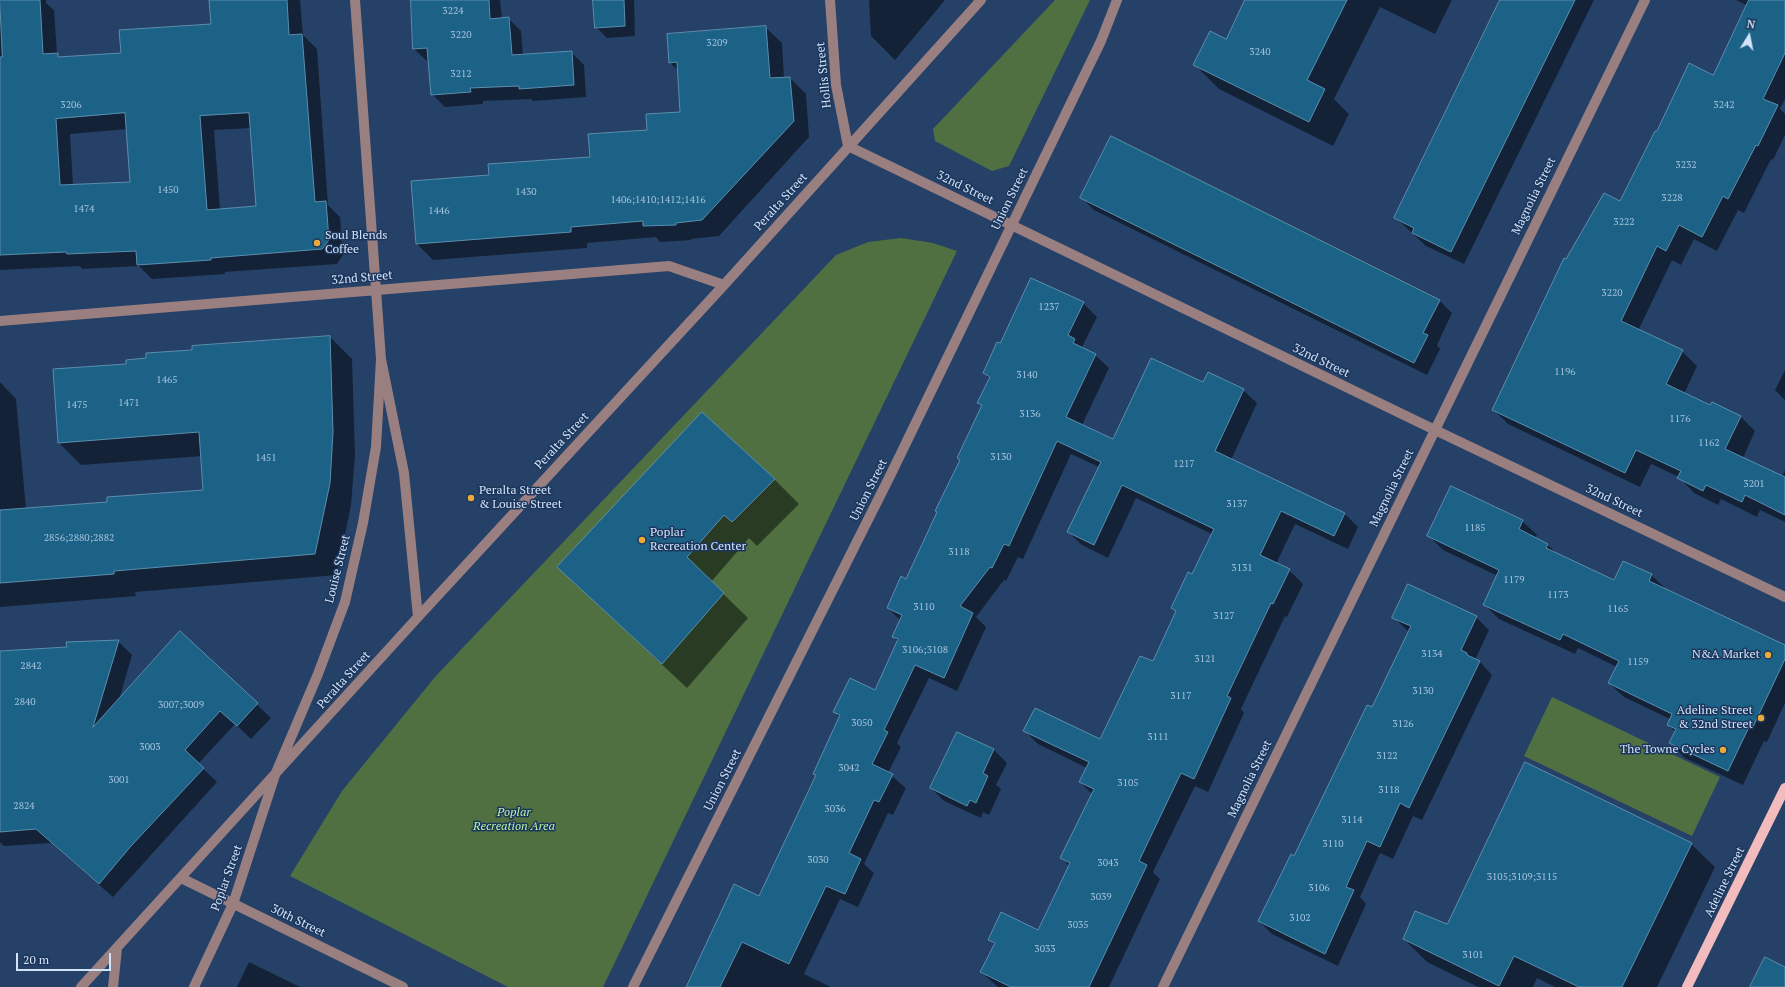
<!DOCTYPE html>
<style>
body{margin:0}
#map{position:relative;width:1785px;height:987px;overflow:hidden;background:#264167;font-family:"PT Serif",serif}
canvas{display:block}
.north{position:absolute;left:1729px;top:16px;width:40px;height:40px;-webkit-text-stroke:3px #1c365b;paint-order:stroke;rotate:10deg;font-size:11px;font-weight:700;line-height:16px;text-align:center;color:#d2e3fa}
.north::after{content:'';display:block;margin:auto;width:14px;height:18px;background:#d2e3fa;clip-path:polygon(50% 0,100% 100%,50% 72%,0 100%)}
.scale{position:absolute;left:16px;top:953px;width:95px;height:18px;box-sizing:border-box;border:2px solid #d2e3fa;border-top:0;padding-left:5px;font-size:12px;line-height:14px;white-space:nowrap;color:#d2e3fa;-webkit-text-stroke:3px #1c365b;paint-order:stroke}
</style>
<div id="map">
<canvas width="1785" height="987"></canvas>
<div class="north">N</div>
<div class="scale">20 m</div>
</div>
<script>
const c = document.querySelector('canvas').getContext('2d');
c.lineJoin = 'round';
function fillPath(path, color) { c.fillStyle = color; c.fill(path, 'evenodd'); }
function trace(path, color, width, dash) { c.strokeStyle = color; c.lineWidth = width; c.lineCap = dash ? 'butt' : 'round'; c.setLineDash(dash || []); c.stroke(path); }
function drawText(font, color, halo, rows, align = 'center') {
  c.font = font + ' "PT Serif",serif'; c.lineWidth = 3; c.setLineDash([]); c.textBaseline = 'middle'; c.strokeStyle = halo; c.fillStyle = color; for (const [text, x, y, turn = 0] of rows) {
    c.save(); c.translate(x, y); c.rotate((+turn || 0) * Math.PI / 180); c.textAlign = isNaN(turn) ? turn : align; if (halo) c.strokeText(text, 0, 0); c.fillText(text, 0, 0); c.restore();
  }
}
const green = new Path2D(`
 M1055,0h35l-81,166 -17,5 -57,-30 -2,-12z
 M901,238l32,5 24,8 -354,736h-95l-218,-111 52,-85 93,-114 383,-403 18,-19 32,-13z
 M1552,697l168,80 -28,59 -168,-80z`);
const shadow = new Path2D(`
 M0,0h46v3l8,7 3,44 5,4 60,-4 90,-30 -2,-24h90l3,35 14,14 11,156 12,12 3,38 -6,9 -112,8v2l-73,5 -13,-13 -57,3 -2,-3 -80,4zM251,128l6,79 -37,3 -6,-80zM128,129l4,54 -59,2 -3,-51z
 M412,0h88l2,19 6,-1 13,13 2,25 48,-4 13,13 2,32 -53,4 -2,-2 -48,2v3l-38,3 -13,-13 -3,-33h-2l-13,-12z
 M594,0h40l1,36 -28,2 -11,-11z
 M869,0h76l-50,60 -24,-24z
 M1246,0h206l-17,34 -55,-27 -46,92 15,15 -16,32 -114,-57 -25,-25 32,-24z
 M1503,0h91l-130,264 -38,-18 -31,-29z
 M1736,0h49v99l-5,10 5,5v21l-12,25 -2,-1 -27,54 -6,-3 -21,41 -23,-12 -13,26 -9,-5 -34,71 44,20 15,15 -13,28 27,13 29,9 15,15 -12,27 39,19 3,-7v52l-25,-12 -3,7 -36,-18 -3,6 -24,-12 -15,-16 -28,-13 -11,23 -132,-63 -15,-15 74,-149 53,-58 37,-69 57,-57 34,-70z
 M765,27l17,16 2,35h6l16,16 3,43 -90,99 -28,3v1l-31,2 -4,-5 -69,6v5l-154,12 -16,-16 73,-68 101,-18 57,-27 33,-18 -2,-42 -9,-8z
 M1081,197l358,103 13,13 -15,32 3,4 -13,26 -333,-165z
 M1083,303l14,14 -15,30 13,8 14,13 -27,57 31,15 90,-57 40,7 14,13 -26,57 113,53 14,14 -10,22 -53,-25 -19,40 13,6 14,14 -16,33 -2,-1 -44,93 3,4 -36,79 -13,-6 -42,86 7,7 -51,108h-111l-17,-15 14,-27 -6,-6 49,-8 31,-65 -7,-8 30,-64 -12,-12 7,-14 -49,-24 -13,-13 76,9 52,-78 23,-50 -4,-4 20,-32 20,-42 -76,-36 -28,60 -26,-13 -14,-13 31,-65 -28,-13 -48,105 -5,-2 -12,24 -2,-1 -28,37 10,10 -29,64 -28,-13 -32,65 4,4 -13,26 18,15 -13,27 -5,-2 -24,51 10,9 -16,34 -18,-8 -36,75 27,13h-146l50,-102 24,12 58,-121 23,-58 -5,-6 40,-21 23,-49 -5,-5 8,-16 -13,-13 18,-28 55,-119 21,-54 -3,-4 11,-24 -6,-6 16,-28z
 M330,337l22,22 3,96 -4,50 -14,70 -202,17 1,4 -136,11v-225l16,17 10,110 82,-6 97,-12 -3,-35 -121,9 -22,-22 68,-78 20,-6 46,-8z
 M1785,370v30l-10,-10z
 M702,414l73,66 24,24 -42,42 -8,-8 -38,44 37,36 -61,70 -129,-121z
 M1522,521l15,14 -2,4 13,6 10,10 57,26 36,-6 15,14 119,57v57l-18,39 -3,-1 -21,44 -58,-27 -15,-15 6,-11 -8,-7 2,-6 -46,-22 -15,-14 8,-16 -39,-19 -3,6 -76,-35 -15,-15 14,-28 -55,-26 -15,-15z
 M1393,617h83l13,13 -14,30 5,2 12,13 -70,145 -9,-4 -20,43 -13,-6 -20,44 6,7 -28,62 -66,-32 -13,-13 36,-64 77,-148 37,-77z
 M180,632l91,86 -20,21 -16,-15 -37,40 19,18 -104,115 -62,-54 -47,3 -4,-4v-190l68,-4 -1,-5 52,-1 13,13 -13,45z
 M957,733l37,17 13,13 -11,22 5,4 -12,26 -6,-3 -2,6 -37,-17 -13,-13z
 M1691,844l24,23 -58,120h-102l-18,-9 -4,9h-55l-51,-25 -23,-23z
 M249,962l51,25h-63z`);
const building = new Path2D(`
 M0,0h40l3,54 15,-1v4l63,-4 -2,-23 92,-6 -2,-24h78l2,35 13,-1 13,168 11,-1 3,39 -7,9 -111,9v2l-74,5 -1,-14 -69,3 -1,-2 -66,3v-198h2zM125,113l5,69 -70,3 -4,-66zM249,113l7,93 -49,4 -7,-94z
 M411,0h78l1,19 19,-2 3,38 60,-4 2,34 -55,4v-3l-49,2 1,4 -40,3 -4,-47 -14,1z
 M593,0h31l1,26 -30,2z
 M1245,0h102l-40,80 18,9 -16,33 -116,-57 17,-34 16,8z
 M1500,0h75l-124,252 -39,-19 2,-5 -20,-10z
 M1749,0h36v53l-22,46 15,6 -20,41 -2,-1 -28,54 -5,-3 -21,41 -23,-12 -13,26 -9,-5 -36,75 62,29 -17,34 44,21 2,-3 29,14 -16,33 60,28v38l-40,-20 -3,7 -36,-17 -3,6 -26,-13 4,-7 -45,-21 -11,23 -133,-63 72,-152 2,1 38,-66 16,8 35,-70h2l32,-68 24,12z
 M766,26l4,52 20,-1 4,44 -92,99 -26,3v2l-33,1v-5l-72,6v5l-155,12 -5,-63 78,-6 -1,-11 102,-7 -2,-23 59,-4 -1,-16 34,-2 -3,-50 -8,1 -2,-29z
 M1111,136l329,164 -17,33 5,2 -14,28 -334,-165z
 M1031,278l53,24 -16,33 7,4 -2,4 23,11 -30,63 47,22 38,-81 52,24 5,-10 36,17 -29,62 130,62 -11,23 -53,-25 -21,44 30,14 -17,35 -2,-1 -44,93 4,2 -37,81 -13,-6 -42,88 8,4 -58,122h-78l-31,-15 15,-29 -7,-3 13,-28 37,18 32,-67 -10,-5 34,-69 -15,-7 10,-20 -66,-31 12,-23 65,31 40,-83 13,5 23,-50 -5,-3 17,-36 4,2 22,-45 -92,-44 -28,60 -27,-13 34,-70 -44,-21 -48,105 -5,-2 -12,24 -2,-1 -30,39 13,7 -29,65 -29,-13 -31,65 4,2 -16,32 21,10 -14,28 -5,-2 -25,53 12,6 -16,35 -19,-8 -37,78 -47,-22 -22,45h-34l48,-103 25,12 57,-121 -3,-1 27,-59 -7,-3 17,-34 25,12 23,-51 -6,-2 10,-22 -15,-7 14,-32 5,3 31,-67 -2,-1 25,-51 -3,-2 25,-53 -5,-2 13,-26 -7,-4 14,-31 3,1z
 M330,336l3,96 -3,51 -15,71 -201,17v3l-114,9v-73l107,-8v-5l96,-7 -4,-58 -141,11 -5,-74 73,-5v-4l20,-2v-5l46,-3v-4z
 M702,412l73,67 -43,43 -8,-7 -37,42 37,36 -62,71 -105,-97z
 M1451,486l72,34 -4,9 29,15 -2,4 68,32 9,-19 29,13 -3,7 136,64v14l-33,70 -3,-2 -21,44 -59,-28 7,-14 -9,-4 5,-11 -64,-31 11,-22 -56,-27 -3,6 -77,-35 16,-35 -72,-34z
 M1408,584l69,32 -16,34 6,3v2l13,6 -71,147 -9,-5 -20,44 -13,-6 -21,46 8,3 -29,64 -67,-33 33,-67 3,2 73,-151 5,2 39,-81 -19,-8z
 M180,631l78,72 -21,23 -17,-15 -35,39 19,18 -73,78 -32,38 -63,-55 -36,3v-181l67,-4 -1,-5 53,-2 -26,87z
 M957,732l37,17 -11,24 5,3 -12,27 -6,-3 -3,6 -37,-18z
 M1525,762l167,81 -70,144h-43l-65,-31 -15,30 -96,-47 12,-28 32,13z
 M1765,957l20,10v20h-35z`);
const minor = new Path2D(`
 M355,0l26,359 23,114 14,144
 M830,0l6,85 12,61
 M848,146l587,284 350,167
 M0,321l669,-55 55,19
 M181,878l222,109
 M81,987l337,-370 306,-332 257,-285
 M113,987l4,-39
 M194,987l39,-83 42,-129 43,-101 27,-72 18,-79 13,-76 5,-88
 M633,987l257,-511 211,-435 16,-41
 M1163,987l482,-987`);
const major = new Path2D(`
 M1687,987l98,-199`);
const markers = [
 [317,243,4,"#ebaa39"],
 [471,498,4,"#ebaa39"],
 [642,540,4,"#ebaa39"],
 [1768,655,4,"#ebaa39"],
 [1761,718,4,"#ebaa39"],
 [1723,750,4,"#ebaa39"]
];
const numberNames = [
 ["3224",453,11],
 ["3220",461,35],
 ["3209",717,43],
 ["3240",1260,52],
 ["3212",461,74],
 ["3206",71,105],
 ["3242",1724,105],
 ["3232",1686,165],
 ["1450",168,190],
 ["1430",526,192],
 ["3228",1672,198],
 ["1406;1410;1412;1416",658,200],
 ["1474",84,209],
 ["1446",439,211],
 ["3222",1624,222],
 ["3220",1612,293],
 ["1237",1049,307],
 ["1196",1565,372],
 ["3140",1027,375],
 ["1465",167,380],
 ["1471",129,403],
 ["1475",77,405],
 ["3136",1030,414],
 ["1176",1680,419],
 ["1162",1709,443],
 ["3130",1001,457],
 ["1451",266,458],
 ["1217",1184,464],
 ["3201",1754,484],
 ["3137",1237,504],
 ["1185",1475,528],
 ["2856;2880;2882",79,538],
 ["3118",959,552],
 ["3131",1242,568],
 ["1179",1514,580],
 ["1173",1558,595],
 ["3110",924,607],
 ["1165",1618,609],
 ["3127",1224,616],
 ["3106;3108",925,650],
 ["3134",1432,654],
 ["3121",1205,659],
 ["1159",1638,662],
 ["2842",31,666],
 ["3130",1423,691],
 ["3117",1181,696],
 ["2840",25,702],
 ["3007;3009",181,705],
 ["3050",862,723],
 ["3126",1403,724],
 ["3111",1158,737],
 ["3003",150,747],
 ["3122",1387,756],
 ["3042",849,768],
 ["3001",119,780],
 ["3105",1128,783],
 ["3118",1389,790],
 ["2824",24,806],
 ["3036",835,809],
 ["3114",1352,820],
 ["3110",1333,844],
 ["3030",818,860],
 ["3043",1108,863],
 ["3105;3109;3115",1522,877],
 ["3106",1319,888],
 ["3039",1101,897],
 ["3102",1300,918],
 ["3035",1078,925],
 ["3033",1045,949],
 ["3101",1473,955]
];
const streetNames = [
 ["Hollis Street",824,75,-96],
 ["32nd Street",965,188,26],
 ["Magnolia Street",1534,196,-64],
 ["Union Street",1010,199,-64],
 ["Peralta Street",781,202,-48],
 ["32nd Street",362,278,-5],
 ["32nd Street",1321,361,26],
 ["Peralta Street",562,441,-47],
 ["Magnolia Street",1392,488,-64],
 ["Union Street",869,490,-63],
 ["32nd Street",1614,501,25],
 ["Louise Street",338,569,-76],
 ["Peralta Street",344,680,-48],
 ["Magnolia Street",1250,779,-64],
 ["Union Street",723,780,-63],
 ["Poplar Street",227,878,-70],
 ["Adeline Street",1725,882,-64],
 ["30th Street",298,921,26]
];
const poiNames = [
 ["Soul Blends",325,236],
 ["Coffee",325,250],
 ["Peralta Street",479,491],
 ["& Louise Street",479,505],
 ["Poplar",650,533],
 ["Recreation Center",650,547],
 ["N&A Market",1760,655,"right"],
 ["Adeline Street",1753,711,"right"],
 ["& 32nd Street",1753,725,"right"],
 ["The Towne Cycles",1715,750,"right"]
];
const parkNames = [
 ["Poplar",514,813],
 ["Recreation Area",514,827]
];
fillPath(green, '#507042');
fillPath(shadow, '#0007');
fillPath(building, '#1c6186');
trace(building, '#5b8eae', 1);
trace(minor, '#9a7f80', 10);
trace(major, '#f2bcbe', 10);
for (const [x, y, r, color] of markers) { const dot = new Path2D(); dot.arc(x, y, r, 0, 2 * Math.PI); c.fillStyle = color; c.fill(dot); trace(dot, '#1c365b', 1.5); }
drawText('10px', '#a4c2dd', null, numberNames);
drawText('12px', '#d2e3fa', '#1c365b', streetNames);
drawText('12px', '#d2e3fa', '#1c365b', poiNames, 'left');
drawText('italic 12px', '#baf3a3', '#1c365b', parkNames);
</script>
